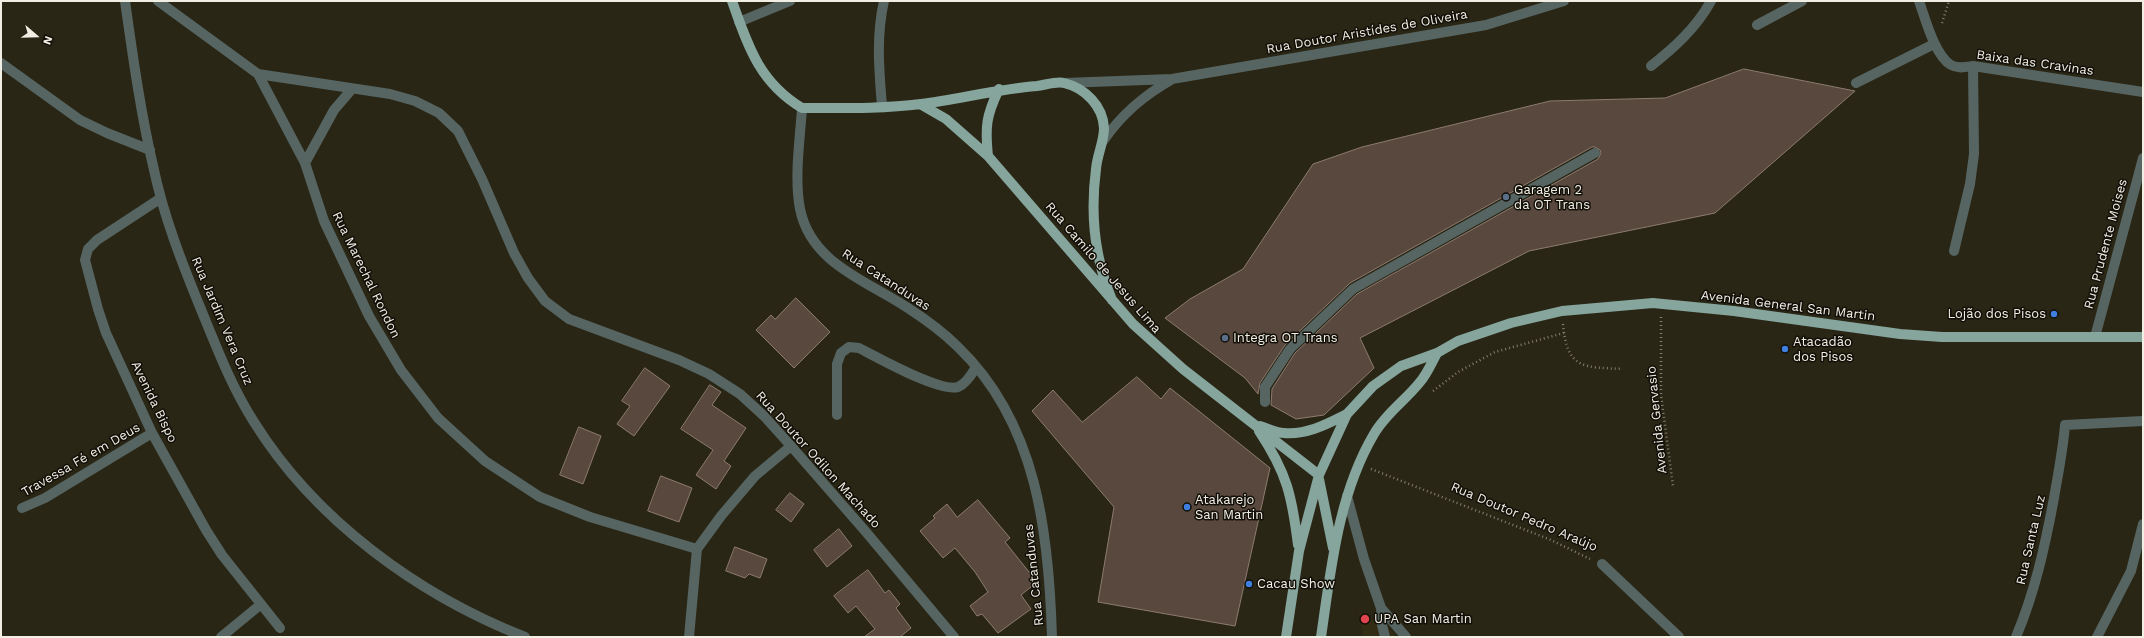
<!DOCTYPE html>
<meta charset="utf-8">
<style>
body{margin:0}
#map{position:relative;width:2144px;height:638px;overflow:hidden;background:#2a2615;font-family:"Work Sans",sans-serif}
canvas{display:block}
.frame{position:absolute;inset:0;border:2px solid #f1eee4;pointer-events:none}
.north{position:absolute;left:16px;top:16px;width:40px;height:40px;-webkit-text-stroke:3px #110f08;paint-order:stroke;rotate:110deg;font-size:11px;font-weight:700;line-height:16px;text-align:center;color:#f1eee4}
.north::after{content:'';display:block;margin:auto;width:14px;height:18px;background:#f1eee4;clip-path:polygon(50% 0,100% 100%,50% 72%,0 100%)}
</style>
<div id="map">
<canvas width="2144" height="638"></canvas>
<div class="frame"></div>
<div class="north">N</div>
</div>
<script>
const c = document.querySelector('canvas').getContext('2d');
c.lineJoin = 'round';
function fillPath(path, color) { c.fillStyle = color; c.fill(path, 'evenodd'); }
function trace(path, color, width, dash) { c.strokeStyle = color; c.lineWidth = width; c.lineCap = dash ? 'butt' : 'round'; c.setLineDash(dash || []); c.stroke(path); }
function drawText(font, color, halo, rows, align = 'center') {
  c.font = font + ' "Work Sans",sans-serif'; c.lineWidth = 3; c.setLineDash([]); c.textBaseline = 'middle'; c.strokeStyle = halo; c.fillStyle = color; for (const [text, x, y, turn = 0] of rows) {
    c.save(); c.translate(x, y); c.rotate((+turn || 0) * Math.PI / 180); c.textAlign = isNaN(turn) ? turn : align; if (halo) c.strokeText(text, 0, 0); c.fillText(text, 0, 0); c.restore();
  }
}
const built = new Path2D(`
 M1359,612l34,20 4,5h-34z`);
const building = new Path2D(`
 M1744,69l111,22 -140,122 -186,38 -169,87 14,30 -50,47 -28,4 -25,-14 1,-16 23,-36 62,-59 241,-135 3,-6 -1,-3 -5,-3h-3l-242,136 -65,62 -25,38 -2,11 -13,-16 -80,-60 25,-19 53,-30 70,-105 49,-17 188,-46 115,-3z
 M796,298l34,34 -36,36 -38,-38 15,-15 4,4z
 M645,368l25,18 -36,50 -17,-12 13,-18 -8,-5z
 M1137,377l24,22 9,-11 100,80 -35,158 -137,-24 16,-95 -82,-96 21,-21 29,32z
 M710,385l11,7 -9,13 34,23 -22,33 7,5 -15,23 -20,-14 17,-25 -32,-21z
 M579,427l22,9 -18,48 -23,-9z
 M661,476l31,12 -13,34 -31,-11z
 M790,493l14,11 -13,18 -15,-12z
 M978,500l32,38 -5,4 32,40 -16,13 10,14 -33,24 -16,-19 -5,2 -7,-10 18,-14 -13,-20 -20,-24 -12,10 -23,-27 15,-13 -2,-2 14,-12 10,13z
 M839,529l13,17 -25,21 -13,-17z
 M735,547l32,12 -7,19 -11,-4 -4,4 -19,-7z
 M868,570l17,23 4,-3 11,14 -4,4 15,20 -11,9h-36l11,-8 -19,-23 -8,7 -14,-17z`);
const path = new Path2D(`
 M1942,23l7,-22
 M1661,317v78l12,91
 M1563,324c4,46 21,43 60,45
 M1433,391l25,-19 37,-20 69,-19
 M1371,469l180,71 39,19`);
const minor = new Path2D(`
 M125,1c8,57 16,114 29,169 10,47 28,93 46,137 16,39 31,79 54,115 61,98 164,173 271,215
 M158,1l100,73 132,20 25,7 24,12 19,18 24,48 32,74 14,25 17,23 24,18 110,41 30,14 31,20 24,22 27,30 75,86 88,105
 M1919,1c6,17 16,55 32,64 7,4 15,2 22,1l170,26
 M739,22l51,-21
 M1757,25l45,-24
 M1,63l79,57 27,13 43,17
 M1651,66c24,-19 45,-38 60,-65
 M258,74l47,89
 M1064,83l108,-4 314,-54 78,-24
 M1856,83l78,-39
 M352,89l-18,21 -29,53 19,58 45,95 32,54 37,48 47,43 55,36 50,20 107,32
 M882,106c-3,-36 -6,-70 2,-105
 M802,108c-2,32 -8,69 -2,101 11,55 68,72 108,99 17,11 36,25 50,39 79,76 91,186 94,290
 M1103,141c19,-27 40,-45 68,-61
 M161,198l-64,42 -9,9 -3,11 13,49 8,24 46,100 54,97 16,25 58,73
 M1954,251l16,-67 4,-30 -1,-88
 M2095,337l48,-179
 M1265,402v-15l25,-38 63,-60 242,-136
 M837,415v-51l4,-11 8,-6 10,1c18,9 81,45 99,39 8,-3 14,-13 18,-20
 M1347,496l17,63 17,49 1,17 3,12
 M22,508l23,-10 107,-65
 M1602,564l77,73
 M1381,608l25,29
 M221,637l39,-32
 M689,637l8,-88 24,-33 34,-40 36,-30
 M2016,637c19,-45 29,-91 38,-139 4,-24 9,-48 11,-73l78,-4
 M2097,637l34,-66 12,-47`);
const major = new Path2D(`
 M732,1c16,45 27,81 70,107 39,0 80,1 119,-4 39,-5 77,-15 116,-18 8,-1 20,-5 27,-3 21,5 39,23 40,45 0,14 -7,27 -8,41 -6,46 -2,88 16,131
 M920,104l26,15 42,37 145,168 50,45 136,106
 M988,156c-3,-29 -2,-40 11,-67
 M1260,426c7,2 16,7 24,7 23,2 43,-9 63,-19
 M1259,431c28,42 33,65 39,114
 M1319,479l14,69
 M1286,637l13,-86 20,-76 28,-61 26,-28 28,-20 36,-13 21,-12 53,-18 51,-12 91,-8 81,8 166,23 42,3h201
 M1321,637c10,-68 17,-142 53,-203 12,-21 32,-34 46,-52 7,-8 12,-20 17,-29`);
const markers = [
 [1506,197,4,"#5c6f8a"],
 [2054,314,4,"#3f7fe0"],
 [1225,338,4,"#5c6f8a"],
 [1785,349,4,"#3f7fe0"],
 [1187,507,4,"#3f7fe0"],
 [1249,584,4,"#3f7fe0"],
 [1365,619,5,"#e0444e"]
];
const streetNames = [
 ["Rua Doutor Aristídes de Oliveira",1367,32,-10],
 ["Baixa das Cravinas",2035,63,8],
 ["Rua Prudente Moises",2106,244,-75],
 ["Rua Camilo de Jesus Lima",1103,268,49],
 ["Rua Marechal Rondon",366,275,64],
 ["Rua Catanduvas",886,280,33],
 ["Avenida General San Martin",1788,306,7],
 ["Rua Jardim Vera Cruz",222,321,67],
 ["Avenida Bispo",154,402,64],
 ["Avenida Gervasio",1657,420,-96],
 ["Travessa Fé em Deus",81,460,-30],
 ["Rua Doutor Odilon Machado",818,460,48],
 ["Rua Doutor Pedro Araújo",1524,517,23],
 ["Rua Santa Luz",2031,540,-77],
 ["Rua Catanduvas",1034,575,-96]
];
const poiNames = [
 ["Garagem 2",1514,190],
 ["da OT Trans",1514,205],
 ["Lojão dos Pisos",2046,314,"right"],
 ["Integra OT Trans",1233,338],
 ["Atacadão",1793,342],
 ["dos Pisos",1793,357],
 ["Atakarejo",1195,500],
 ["San Martin",1195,515],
 ["Cacau Show",1257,584],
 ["UPA San Martin",1374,619]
];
fillPath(built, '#332c14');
fillPath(building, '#59483d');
trace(building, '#8d7b6f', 1);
trace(path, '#837f72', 2.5, [1, 3]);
trace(minor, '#566562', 10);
trace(major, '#85a59d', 10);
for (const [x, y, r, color] of markers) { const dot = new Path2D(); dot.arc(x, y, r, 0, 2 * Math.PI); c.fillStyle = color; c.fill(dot); trace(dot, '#110f08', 1.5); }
drawText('13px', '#f1eee4', '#110f08', streetNames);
drawText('13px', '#f1eee4', '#110f08', poiNames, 'left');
</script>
